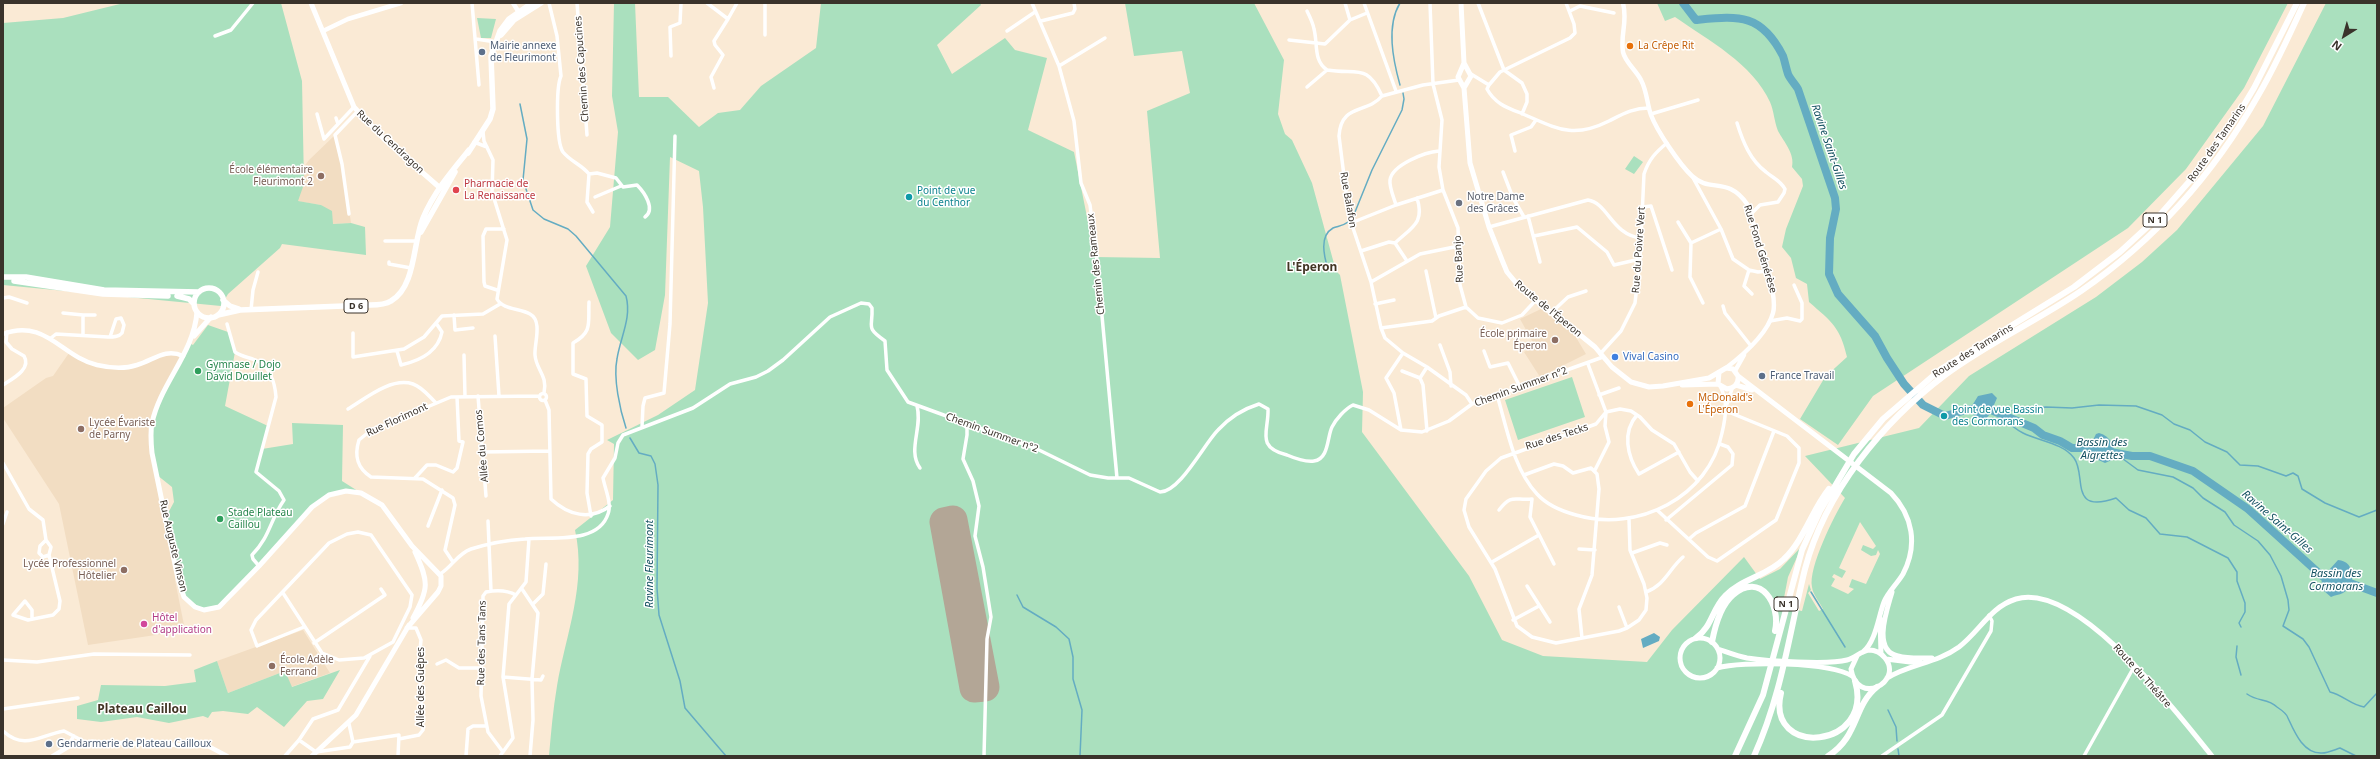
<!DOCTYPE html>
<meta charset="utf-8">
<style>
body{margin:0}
#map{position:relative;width:2380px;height:759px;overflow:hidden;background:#faead5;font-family:"Noto Sans",sans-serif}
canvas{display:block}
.frame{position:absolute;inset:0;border:4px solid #3a332b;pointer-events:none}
.north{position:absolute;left:2324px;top:16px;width:40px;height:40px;-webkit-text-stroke:3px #fff;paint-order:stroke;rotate:217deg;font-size:11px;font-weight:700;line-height:16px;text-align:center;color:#3a332b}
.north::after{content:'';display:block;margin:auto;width:14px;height:18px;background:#3a332b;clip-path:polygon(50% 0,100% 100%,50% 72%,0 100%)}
</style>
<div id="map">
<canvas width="2380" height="759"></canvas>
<div class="frame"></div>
<div class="north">N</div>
</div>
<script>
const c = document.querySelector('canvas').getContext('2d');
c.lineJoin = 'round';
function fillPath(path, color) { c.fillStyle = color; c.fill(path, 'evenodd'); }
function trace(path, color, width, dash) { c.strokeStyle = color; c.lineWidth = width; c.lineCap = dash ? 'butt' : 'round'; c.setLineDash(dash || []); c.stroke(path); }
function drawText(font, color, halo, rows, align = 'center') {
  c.font = font + ' "Noto Sans",sans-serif'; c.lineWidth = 3; c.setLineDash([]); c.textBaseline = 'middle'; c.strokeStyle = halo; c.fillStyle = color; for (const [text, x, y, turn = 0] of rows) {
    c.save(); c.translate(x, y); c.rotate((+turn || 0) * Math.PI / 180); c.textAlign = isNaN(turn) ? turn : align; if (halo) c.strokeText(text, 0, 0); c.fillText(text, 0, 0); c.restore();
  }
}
const built = new Path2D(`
 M335,135l7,29 9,59 -18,1 -12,-19 -25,-4 -7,-14 20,-27z
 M1541,309l33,25 12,20 -46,23 -16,-25 11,-6 -15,-27z
 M69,353l34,14 28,-1 34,-13 18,3 -32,81 27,142 -3,1 9,45 -8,7 -88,13 -29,-141 -56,-86v-10l43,-30 7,-2z
 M303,630l27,43 -39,14 -6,-16 -57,22 -11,-32z`);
const green = new Path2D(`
 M124,3h157l21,78 2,103 -6,17 23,4 11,6 1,13 18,-1 14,4 1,28 -84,-11 -2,4 -52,46 -7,12 -218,-21v-262l60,-5z
 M614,3h21l4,94h29l31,30 19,-14 22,-3 21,-24 55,-38 5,-45h159l1,2 -44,40 15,29 53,-36 10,12 32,8 -19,72 46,22 21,105 65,1 -13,-147 43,-18 -8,-42 -48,5 -9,-53h129l30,57 -6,54 7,20 7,6 20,43 24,88 4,4 23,117 -1,40 107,144 33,64 41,16 104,6 25,-32 72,-73 16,22 20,-10 22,-23 -14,31 -5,26 8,6 11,2 7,-27 2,6 -3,3 11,18 4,-2c-4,-8 -10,-14 -11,-22 -4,-19 22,-71 33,-89l-40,-42 114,-28 50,-52 127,-79 46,-35 35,-32 86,-104 63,-123h51v753h-1828c2,-23 4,-47 8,-70 9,-52 30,-102 18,-156l38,-30 1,-56 -7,-4 51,-25 37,-25 13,-87 -5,-96 -4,-36 -29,-14 -5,138 -10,55 -17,10 -27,-27 -25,-67 24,-39 8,-95 -6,-36zM1860,522l16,24 -3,3 -10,-4 -2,5 10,6 5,-1 2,-5 2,4 -14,30 -14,-5 -3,8 5,2 -6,5 -17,-8 4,-7 -3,-2 2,-3 8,4 4,-7 -7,-3z
 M1657,3h631l-44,85 -58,81 -58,59 -255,168 -35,49 -38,-26 25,-42 22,-20c-7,-30 -15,-35 -38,-55l-2,-18 -11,-6 -5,-20 -9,-11 4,-18 17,-43 -1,-7 -10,-12c3,-13 -8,-25 -14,-36 -4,-10 -4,-20 -8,-29 -17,-38 -62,-62 -95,-85l-10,4z
 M477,18l19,1 -5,19h-10z
 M1634,156l9,6 -9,12 -9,-5z
 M208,325l20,7 7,20 -10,54 43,20 -6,23 31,-5 -1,-21 51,2 -1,56 19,12 -8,-2 -32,8 -95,104 -22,7 -20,-13 -18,-80 8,-15 -2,-15 -15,-12 -6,-38 4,-24 34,-70 4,2z
 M1572,377l13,40 -67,23 -13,-40z
 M217,661l11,32 57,-22 7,16 48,-17 -17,29 -16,2 -23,26 -27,-20 -9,7 -25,-3 -11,1 -4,6 -5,-2 -34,7 -32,-6 -36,5 -24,-3v-13l21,-6 3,-15 64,1 31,-4 -2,-12z`);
const water = new Path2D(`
 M1992,393l5,5 -7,16 -7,8 -7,-4 -6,-9 8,-13z
 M2099,433c12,3 17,15 15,26l-9,4 -11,-5 -5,-10 7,-14z
 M2338,560c18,1 18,26 5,33 -4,2 -8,2 -12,4l-7,-6 -3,-12z
 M1654,633l6,4 -1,4 -16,7 -2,-9z`);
const stream = new Path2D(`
 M1400,85c-7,-25 -14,-59 0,-82
 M520,104l7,35 -4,41 10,30 11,9 24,10 8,7 50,60c6,22 -6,42 -9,63 -4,19 3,51 9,69
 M1355,212l17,-42 30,-60 2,-11 -1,-6
 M1328,269c-4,-13 -9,-33 5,-41 5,-2 10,-2 15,-6
 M1996,412l50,-5 26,1 27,-3 37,1 26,9 12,9 16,6 15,12 22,10 13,13 18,1 28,10 7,-3 5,3 4,13 23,14 34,14 18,-7
 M1997,413c8,7 16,15 26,20 16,8 40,10 51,25 13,17 -6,57 42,40l13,12 17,8 14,16 27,3 41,21 9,14v9l8,22v9l-6,11 2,4
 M630,438l9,15 12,3 4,8 3,21 -1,103 2,27 21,66 5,27 41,48
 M2115,453l23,17 35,7 20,11 10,10 22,14 9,13 24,16 12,14 11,21 7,24 1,10 -6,16 20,13 6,8 21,45c13,3 21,13 34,15l13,-14
 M1811,592l34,55
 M1017,595l6,12 33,20 13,12 4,18v22l9,31 -2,46
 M2237,646l-1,11 5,18
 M2247,694c11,8 21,4 30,13 3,2 10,7 11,11 6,13 15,36 34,35 5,0 12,-3 18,-5l16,8
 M1888,710l8,17 1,14
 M1898,749l1,7`);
const river = new Path2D(`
 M1683,3l13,17c43,-4 65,-7 87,36 2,6 3,12 5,18 2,5 7,10 10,15l37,109 1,11 -6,29 -1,36 9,20 37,42 12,22 17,26 19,21 22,11 25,-7 21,1 43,18 9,7 17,6 12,7h17l43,8h18l43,15 55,38 74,67 11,-2
 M2343,575l7,8 27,10`);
const runway = new Path2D(`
 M953,520l32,167 -11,1 -30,-166z`);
const minor = new Path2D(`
 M472,3l7,82
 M549,3l8,33 4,40c-5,11 -5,66 2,76 7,9 19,13 26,22l-2,28 6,10
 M577,3l10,132
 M707,3l21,16 -14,22 1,4 8,10 -12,22 3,11
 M1032,3l27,63 15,55 7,62 9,22 6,46 21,227
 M1345,3l5,17
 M1364,3l32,88
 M1430,3l3,81 9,36 -3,47 4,23 15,38 2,57 6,22 12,11 24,5 20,-8 14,-15
 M1478,3l26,67 18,13 5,11v8l-5,12
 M1307,11c3,6 6,12 7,18 4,15 -1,31 13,41 30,5 40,-7 55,26
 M1570,11l10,-5 34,7
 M728,19l9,-16
 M1041,21l32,-8 2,-4 -1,-6
 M1007,31l28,-19
 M765,35v-32
 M215,36l16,-6 22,-27
 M476,39l20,3
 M1289,40l36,4 25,-24 17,-7
 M671,56l-1,-29 10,-4 1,-20
 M1059,66l46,-28
 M1471,74l18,11 -2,4c8,15 21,19 36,25 35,15 50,25 86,7 14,-7 24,-13 40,-13
 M1459,80l-36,5 -41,11c-15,18 -41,7 -43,40l10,80 22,66 10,46 4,10 18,15 24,14 39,28 6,9
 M1489,85l11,-13 70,-34 5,-5 -1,-9 -8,-21
 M1307,87l20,-17
 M317,114l7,25 30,-32
 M1651,114l47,-14
 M336,118l2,6
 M1737,123c6,19 13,37 29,49 7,6 14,8 19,17l-1,4 -6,9 -18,3 -9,9
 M483,132l1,9 9,19 -1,32 15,48 -10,59c6,11 23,9 33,15 13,7 4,30 5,41 1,15 13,20 9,38
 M474,142l13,5
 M1515,151l-4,-16 20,-8 5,-7
 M1503,172l10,26 11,19
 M589,174l8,-1 19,5 7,9 14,-2c7,7 19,24 8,32
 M1692,176l29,53 12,30 16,11 9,2 9,-1
 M595,197l26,-11
 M1396,205c-2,-7 -7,-18 -6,-25 2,-15 35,-28 49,-29
 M1642,207l9,-1 21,64
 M349,214l-7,-50 -7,-29 22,-23
 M1528,216l12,46
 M1678,222l13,21
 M1351,223l45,-18 47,-15
 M1489,227l99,-27c20,3 24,35 53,38
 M1534,236l43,-9 30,25 7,13 26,-6
 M385,241h32
 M1395,243c17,-16 30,-20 22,-45
 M1361,251l28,-9 6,1 12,18
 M389,262v2l22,4
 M1749,270l-5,16 8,8
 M1426,271l10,47
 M1371,282l49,-28 39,-8
 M497,290l-12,-4 -1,-4 -1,-46 3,-7h18
 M3,298l6,-1 18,6
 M589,302c-1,21 4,30 -16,41v31l13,5 1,37 15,9v17l-11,7 -3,5 -1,39 4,23
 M1703,303l-13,-26 1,-34 30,-14
 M1375,304l19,-4
 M1723,306l2,7 26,33
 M251,310l2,-20 5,-18
 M1552,312l16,-15 18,-6
 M63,313l20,2v20
 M83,315h12
 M454,315l1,15 18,-2
 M1770,321l17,-3 13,3 2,-2v-16l-8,-18
 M227,324l8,28c7,5 13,5 20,8 15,6 20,23 21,37l-20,75 23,19 5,9c-14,20 -14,37 -32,55l1,4 6,7
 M1381,328l51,-7 7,-5 27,-9
 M353,333v24l51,-8 20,-12 18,-21 41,-2 17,-10
 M495,336l4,60
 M51,338l5,-4 52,3c5,0 11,0 14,-4l2,-8 -3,-7 -5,1 -6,18
 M1440,345l10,27 1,14
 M397,351l4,14c18,-4 37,-13 41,-33l-6,-9
 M1484,351l6,16 18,-4 12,24
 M1600,354l21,-23 14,-28 5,-44 4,-85c5,-15 12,-22 23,-31
 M464,355l1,42
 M1588,364l18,48 -1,14 4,16 -14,28
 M1402,371l18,7
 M3,385c9,-6 29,-16 21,-29l-12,-7 -6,-7 1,-10
 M539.5 397a3.5 3.5 0 1 1 7 0a3.5 3.5 0 1 1-7 0Z
 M1497,395c10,33 16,73 40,99 10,11 24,17 39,21 62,18 133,-18 146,-82 4,-17 6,-32 -2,-47
 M1599,395l20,-7
 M478,396l8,100
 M545,400l4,10 2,89c17,16 39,22 59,7
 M1727,404l5,-15
 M917,406c6,21 -10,44 3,62
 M348,409c18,-11 43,-32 65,-25 9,3 16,12 22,18
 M1637,415c-15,17 -10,41 2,59l40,-22
 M961,422l6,6v7l-4,24 10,22 6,25 -4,30 8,31 8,50 -4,22 -3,117
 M642,427l1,-21 2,-8 19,-5 6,-69 5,-188
 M1401,430l-7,-37 -8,-15 17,-25
 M1427,431l-4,-46 -3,-7 7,-11
 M482,452l67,-1
 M3,463l26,46 14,11 3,20 5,7 -2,8 11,46 -1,8 -6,6 -25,5 -15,-5 12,-14 7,9v8
 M1524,475l30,-11 9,2 10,7 18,-5 6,6 2,15 -7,86 -13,34 3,29
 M415,478l12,-13h9l17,7 4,-4 6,-26 -4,-1 -2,-44
 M1532,499l-2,18 24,47
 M1499,510c13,-17 16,-9 33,-11
 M1657,510l51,47 9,4 59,-41 23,-57v-15l-12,-12 -61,-25
 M1629,519l1,31 14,34 3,14 -1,12 -7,10 -12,8 -8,3 -63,12 -24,-6 -15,-11 -22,-57 -26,-42 -5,-17 2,-11 20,-28 15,-13 95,-34 10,-12 14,-3 11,2 9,6 12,13 22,14 16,28 8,9
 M1666,520l66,-55 1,-11 -5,-7 -8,-3
 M488,521l3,70
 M3,524l4,-12
 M428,526l14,-36
 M1689,539l7,-6 49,-27 29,-75
 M46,540l-6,6 -1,7 4,4 6,-2
 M1579,549l16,1
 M1632,553l28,-10 7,2
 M453,562l-8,-12 10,-45 -2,-7 -30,-19 -52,-2c-14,-9 -17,-21 -12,-37l11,-9 81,-34 88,-1
 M1492,562l47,-27
 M440,574c12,-7 17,-20 31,-25 16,-5 37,-9 54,-10 25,-3 73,6 83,-25 4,-11 -3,-25 -5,-36l12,-20 3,-15 5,-8 70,-27 37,-24 26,-7 12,-6 15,-11 47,-43 31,-14 8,1 3,4c1,20 -7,19 13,33l2,29 21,32 129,47 53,26 18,3h21l31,14c20,0 44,-48 58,-62 11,-12 25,-21 41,-26l9,5c1,22 -13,38 19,46 7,3 19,7 27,6 15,-2 13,-24 18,-34 4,-8 13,-18 21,-22l16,5 32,20 21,2 27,-11 23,-17 131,-47
 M1527,586l23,36
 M522,589l16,24 -6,66 1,41 -3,36
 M1646,592c19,-7 23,-23 37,-35
 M283,593l39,60 17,7 25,-2 29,-16 17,-35 2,-12 -41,-60 -13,-3 -11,2 -18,9 -73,77 -5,10 6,16 47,-19
 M533,604l10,-10 3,-30
 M1619,607l8,21
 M1513,620l26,-14
 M314,643l71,-48 -4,-6
 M3,660l34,2 57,-8 96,1
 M437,664l9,-4 13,8h21
 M503,677l38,3 2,-4
 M3,709l75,-11
 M3,731c22,20 37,4 61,0l21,11
 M399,739l20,-4 4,-5 -4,-69 2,-21 -5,-12h-9
 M299,740l17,12 34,-5 3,-5 -4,-18
 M353,742l46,-7 -1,21
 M67,746l7,-10
 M503,752l-15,-20 -7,-36 2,-100 3,-4c10,-2 21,-2 30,3
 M285,756l14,-16 14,-21 25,-9 32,-54
 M466,756l2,-27 5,-3h13
 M500,756l13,-18 -10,-61 6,-73 17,-22 3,-43
 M1882,756l60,-41 49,-84 1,-10 -3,-6
 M2084,756l51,-91`);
const tertiary = new Path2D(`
 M513,3l7,11
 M1623,3c5,19 -3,31 0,49 2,10 13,18 18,28 6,11 6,24 10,35 6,16 29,50 41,61 18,17 36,0 55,28 7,23 32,88 26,109 -6,22 -30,42 -47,55
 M323,31l25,-12 53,-16
 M3,334c42,-16 59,23 94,31 13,3 28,4 40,0 17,-5 28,-17 46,-9
 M1735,371l9,-16
 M53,756l20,-12 19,-2 116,4 19,10`);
const secondary = new Path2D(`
 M311,3l43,104 30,32 55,48
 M1461,3l3,60 7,13 -7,12
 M1464,63l-6,14 6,11 6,75 19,64 13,33 5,12 15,18 52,40 21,17 17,20 19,15 18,5 14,-1 46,-8 17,-10 7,1 5,7 153,117c22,23 27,52 12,81 -6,10 -15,18 -19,28 -6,16 -8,39 -21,50
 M197,312c-3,41 -37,72 -45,111 -2,10 -1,20 0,30l26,126 6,18 11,10 9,3 15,-3 40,-41 53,-59 17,-12 17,-4 15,2 21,12 30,41 29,30v10l-3,6 -31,36
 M194,336l17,-19
 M1719,372l-1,12 9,5c7,-1 12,-5 11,-13
 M1682,385l36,-1
 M1736,385l16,5
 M1892,592c-4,15 -21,59 6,64 10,3 23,2 34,2
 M413,618c16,-29 16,-36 2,-66
 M1880,618l1,36
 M1680 658a20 20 0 1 1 40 0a20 20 0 1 1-40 0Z
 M1718,649c9,3 19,7 29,9 19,3 82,7 100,2 8,-2 14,-9 22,-10 6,0 12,3 16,8 19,24 -28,49 -34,11l6,-13
 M1886,659l24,3 10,-2
 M1717,668c25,-7 113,-6 135,8
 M1887,678c23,-14 50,-15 72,-31 21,-16 31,-40 57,-48 62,-18 161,114 196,157
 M312,756l44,-41 53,-90`);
const primary = new Path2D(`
 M501,35l13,-15 27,-17
 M468,153l22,-34 3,-10 -2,-53 9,-25 9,-12 23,-16
 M421,232l34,-60
 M3,277h23l78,13 95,2
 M14,281l89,13 65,2
 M194 303a15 15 0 1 1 30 0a15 15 0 1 1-30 0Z
 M177,296l12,3 5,5
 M223,300l7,6 9,3
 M218,315l22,-5 130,-5c7,0 15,0 21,-4 25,-14 22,-60 32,-83 11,-26 28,-46 46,-68`);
const trunk = new Path2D(`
 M1696,638c16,-11 16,-29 29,-42 16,-17 42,-20 59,-37 20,-19 28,-49 45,-70
 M1712,642c3,-16 8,-36 21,-47 28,-24 48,10 42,36
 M1781,693c-16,66 94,56 74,-12
 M1735,756l28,-61 39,-145 18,-39 34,-57 29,-35 58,-50 133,-82 46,-35 38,-35 44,-50 31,-44 21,-35 43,-85
 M1754,756c28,-62 35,-122 51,-187 10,-38 31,-77 54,-108 24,-32 54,-62 86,-86 43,-32 92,-54 136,-84 74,-51 134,-119 178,-197 17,-29 31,-60 45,-91
 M1828,756c31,-19 25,-50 49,-69`);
const markers = [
 [1630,46,4,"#e8710a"],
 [482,52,4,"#5c6f8a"],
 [321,176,4,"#8d6e63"],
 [456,190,4,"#e0444e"],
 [909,197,4,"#0f9aa8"],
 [1459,203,4,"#6b7280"],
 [1555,340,4,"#8d6e63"],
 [1615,357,4,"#3f7fe0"],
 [198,371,4,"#2e9e5b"],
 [1762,376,4,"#5c6f8a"],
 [1690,404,4,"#e8710a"],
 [1944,416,4,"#0f9aa8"],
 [81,429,4,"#8d6e63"],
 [220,519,4,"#2e9e5b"],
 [124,570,4,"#8d6e63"],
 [144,624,4,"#d1479c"],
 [272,666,4,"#8d6e63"],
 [49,744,4,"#5c6f8a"]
];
const shields = [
 [2155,220,24],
 [356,306,24],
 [1786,604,24]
];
const shieldNames = [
 ["N 1",2155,220],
 ["D 6",356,306],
 ["N 1",1786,604]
];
const serviceNames = [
 ["Mairie annexe",490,46],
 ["de Fleurimont",490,58],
 ["France Travail",1770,376],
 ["Gendarmerie de Plateau Cailloux",57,744]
];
const foodNames = [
 ["La Crêpe Rit",1638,46],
 ["McDonald's",1698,398],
 ["L'Éperon",1698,410]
];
const streetNames = [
 ["Chemin des Capucines",582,69,-94],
 ["Rue du Cendragon",390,142,43],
 ["Route des Tamarins",2217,143,-55],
 ["Rue Balafon",1348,200,80],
 ["Rue Fond Générèse",1760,249,73],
 ["Rue du Poivre Vert",1639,250,-86],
 ["Rue Banjo",1459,259,-93],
 ["Chemin des Rameaux",1096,264,-96],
 ["Route de l'Éperon",1548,309,39],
 ["Route des Tamarins",1973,351,-32],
 ["Chemin Summer n°2",1521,387,-20],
 ["Rue Florimont",397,420,-25],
 ["Chemin Summer n°2",992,433,20],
 ["Rue des Tecks",1557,437,-18],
 ["Allée du Comos",482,446,-95],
 ["Rue Auguste Vinson",173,546,77],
 ["Rue des Tans Tans",482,643,-89],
 ["Route du Théâtre",2142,676,48],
 ["Allée des Guêpes",421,687,-90]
];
const educationNames = [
 ["École élémentaire",313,170],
 ["Fleurimont 2",313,182],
 ["École primaire",1547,334],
 ["Éperon",1547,346],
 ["Lycée Évariste",89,423,"left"],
 ["de Parny",89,435,"left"],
 ["Lycée Professionnel",116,564],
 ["Hôtelier",116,576],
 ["École Adèle",280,660,"left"],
 ["Ferrand",280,672,"left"]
];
const healthNames = [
 ["Pharmacie de",464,184],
 ["La Renaissance",464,196]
];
const cultureNames = [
 ["Point de vue",917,191],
 ["du Centhor",917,203],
 ["Point de vue Bassin",1952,410],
 ["des Cormorans",1952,422]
];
const worshipNames = [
 ["Notre Dame",1467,197],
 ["des Grâces",1467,209]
];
const shopNames = [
 ["Vival Casino",1623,357]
];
const leisureNames = [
 ["Gymnase / Dojo",206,365],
 ["David Douillet",206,377],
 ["Stade Plateau",228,513],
 ["Caillou",228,525]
];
const hotelNames = [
 ["Hôtel",152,618],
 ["d'application",152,630]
];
const waterNames = [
 ["Ravine Saint-Gilles",1829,147,71],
 ["Bassin des",2102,443],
 ["Aigrettes",2102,456],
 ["Ravine Saint-Gilles",2277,522,41],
 ["Ravine Fleurimont",650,564,-90],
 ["Bassin des",2336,574],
 ["Cormorans",2336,587]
];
const quarterNames = [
 ["L'Éperon",1312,268],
 ["Plateau Caillou",142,710]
];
fillPath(built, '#f2ddc2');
fillPath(green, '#aae0be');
fillPath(water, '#64acc2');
trace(stream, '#64acc2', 1.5);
trace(river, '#64acc2', 8);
trace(runway, '#b3a696', 29);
trace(minor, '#fff', 3.5);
trace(tertiary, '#fff', 4.5);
trace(secondary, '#fff', 5);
trace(primary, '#fff', 5.5);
trace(trunk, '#fff', 6);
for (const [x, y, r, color] of markers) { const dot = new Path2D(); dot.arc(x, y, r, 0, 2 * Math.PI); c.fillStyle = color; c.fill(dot); trace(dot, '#fff', 1.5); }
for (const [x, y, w] of shields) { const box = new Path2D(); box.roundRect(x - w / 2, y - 7, w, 14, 3); c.fillStyle = '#fff'; c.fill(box); trace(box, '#3a332b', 1); }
drawText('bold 9px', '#3a332b', null, shieldNames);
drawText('10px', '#4e5e75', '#fff', serviceNames, 'left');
drawText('10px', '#c56008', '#fff', foodNames, 'left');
drawText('10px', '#3a332b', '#fff', streetNames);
drawText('10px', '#785e54', '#fff', educationNames, 'right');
drawText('10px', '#be3a42', '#fff', healthNames, 'left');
drawText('10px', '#0d838f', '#fff', cultureNames, 'left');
drawText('10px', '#5b616d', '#fff', worshipNames, 'left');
drawText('10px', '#366cbe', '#fff', shopNames, 'left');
drawText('10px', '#27864d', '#fff', leisureNames, 'left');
drawText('10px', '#b23c85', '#fff', hotelNames, 'left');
drawText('italic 11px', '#155262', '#fff', waterNames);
drawText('bold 12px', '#423524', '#fff', quarterNames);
</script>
